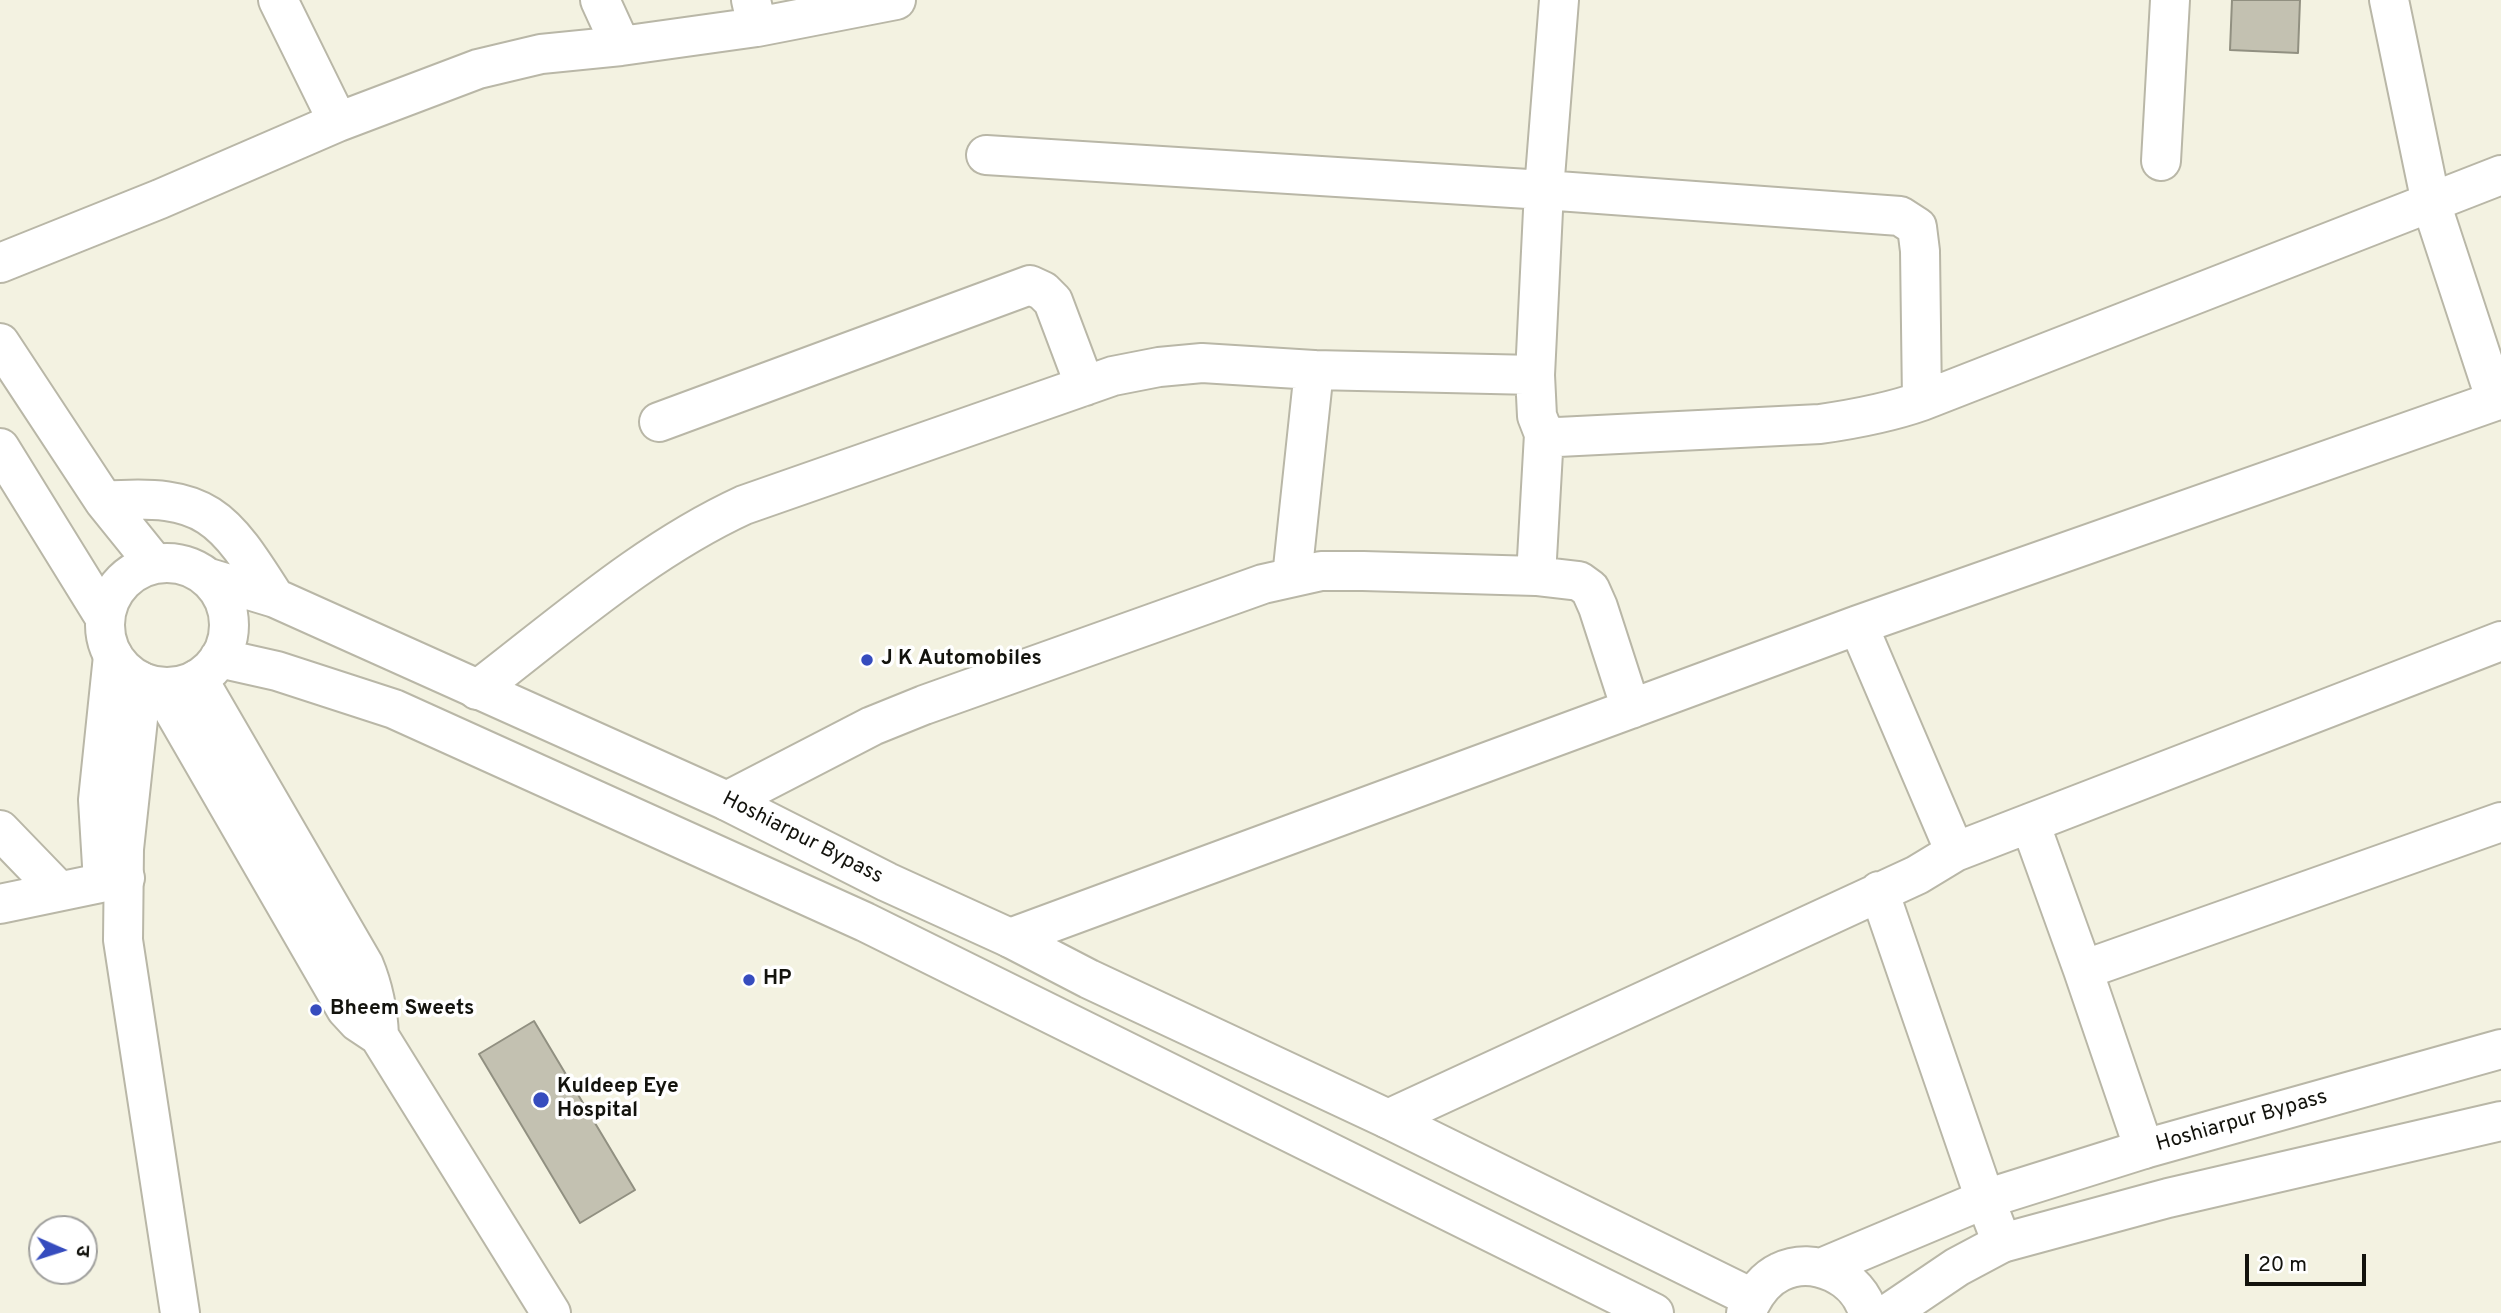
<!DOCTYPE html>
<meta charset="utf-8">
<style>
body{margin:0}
#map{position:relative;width:2501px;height:1313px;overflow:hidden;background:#f3f2e1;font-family:Overpass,"Noto Sans Devanagari",sans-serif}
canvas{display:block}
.north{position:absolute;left:28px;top:1215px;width:70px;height:70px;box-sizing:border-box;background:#fff;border:2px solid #a1a19e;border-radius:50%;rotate:93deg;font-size:19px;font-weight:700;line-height:28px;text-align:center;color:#13130d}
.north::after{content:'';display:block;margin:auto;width:24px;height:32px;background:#364cbe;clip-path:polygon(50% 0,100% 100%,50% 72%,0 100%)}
.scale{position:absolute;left:2245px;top:1254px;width:121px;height:32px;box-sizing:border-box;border:4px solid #13130d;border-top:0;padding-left:9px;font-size:21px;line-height:24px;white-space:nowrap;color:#13130d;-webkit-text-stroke:5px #fff;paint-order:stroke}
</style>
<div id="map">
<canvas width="2501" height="1313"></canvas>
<div class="north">उ</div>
<div class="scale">20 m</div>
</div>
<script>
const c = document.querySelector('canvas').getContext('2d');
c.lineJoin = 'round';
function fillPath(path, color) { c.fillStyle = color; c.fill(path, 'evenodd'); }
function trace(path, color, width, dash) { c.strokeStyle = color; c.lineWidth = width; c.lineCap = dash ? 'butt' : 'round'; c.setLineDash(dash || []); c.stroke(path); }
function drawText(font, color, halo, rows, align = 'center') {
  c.font = font + ' Overpass,sans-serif'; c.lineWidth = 7; c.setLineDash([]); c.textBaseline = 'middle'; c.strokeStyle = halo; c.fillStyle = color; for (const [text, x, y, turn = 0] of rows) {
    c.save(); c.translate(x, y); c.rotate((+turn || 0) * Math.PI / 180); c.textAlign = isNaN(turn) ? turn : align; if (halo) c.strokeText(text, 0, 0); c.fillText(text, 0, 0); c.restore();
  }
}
const building = new Path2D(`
 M2232,0h68l-2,53 -68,-3z
 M534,1021l101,169 -55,33 -101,-169z`);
const street = new Path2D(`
 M278,0l60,122
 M600,0l21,46
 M2389,0l42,203 65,198
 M757,27l139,-27
 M986,155l558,35 356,26 17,11 3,24 2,150
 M2161,161l9,-161
 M0,263l160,-64 178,-77 140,-53 63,-15 80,-8 136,-19 -6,-27
 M1535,375l2,41 7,18 14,3 262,-13c35,-5 68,-11 102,-23l579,-226
 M659,422l371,-137 13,6 10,10 32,85
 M1536,576l8,-142
 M1292,577l22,-207
 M477,690c85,-65 169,-140 267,-185l369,-129 46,-9 43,-4 112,7 221,5 9,-185 15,-190
 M727,801l145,-75 52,-21 339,-121 58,-13h42l173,5 43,5 11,8 8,18 33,102
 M2030,823l53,147 61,179
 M0,830l58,60
 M1955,852l546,-211
 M1879,891l106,308 17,44
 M0,904l125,-26
 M1010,938l848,-313 643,-226
 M2083,970l418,-148
 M1388,1119l529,-244 38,-23 -97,-227`);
const secondary = new Path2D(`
 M198,679l166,286c10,24 14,45 15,71
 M160,687l186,322 12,13 21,14 172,277`);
const primary = new Path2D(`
 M142,682l-18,167 -1,91 57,373
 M103,882l-5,-82 15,-144`);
const highway = new Path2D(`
 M0,343l104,158 50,62
 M0,448l105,170
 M104,501c103,-8 119,15 171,97
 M105 625a62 62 0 1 1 124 0a62 62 0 1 1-124 0Z
 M209,578l66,20 452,203 160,81 123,56 79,41 299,140 364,179
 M219,658l58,13 117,38 471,213 789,391
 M1821,1268l164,-69 159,-50 357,-100
 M1746,1313c7,-17 17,-33 34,-41 34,-17 79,5 88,41
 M1889,1313l68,-46 45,-24 166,-45 333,-77`);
const markers = [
 [867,660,7,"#364cbe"],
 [749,980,7,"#364cbe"],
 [316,1010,7,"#364cbe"],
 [541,1100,9,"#364cbe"]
];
const poiNames = [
 ["J K Automobiles",881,660],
 ["HP",763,980],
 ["Bheem Sweets",330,1010],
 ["Kuldeep Eye",557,1088],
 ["Hospital",557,1112]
];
const streetNames = [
 ["Hoshiarpur Bypass",802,839,27],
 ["Hoshiarpur Bypass",2242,1122,-16]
];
fillPath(building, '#c3c1b1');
trace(building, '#919081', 2);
trace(street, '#b9b7a7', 42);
trace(secondary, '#b9b7a7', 42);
trace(primary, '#b9b7a7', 42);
trace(highway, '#b9b7a7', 42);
trace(street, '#fff', 38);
trace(secondary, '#fff', 38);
trace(primary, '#fff', 38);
trace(highway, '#fff', 38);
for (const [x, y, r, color] of markers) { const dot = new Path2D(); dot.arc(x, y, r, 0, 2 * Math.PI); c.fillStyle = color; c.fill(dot); trace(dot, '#fff', 2.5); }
drawText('bold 21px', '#13130d', '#fff', poiNames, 'left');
drawText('21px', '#13130d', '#fff', streetNames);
</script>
